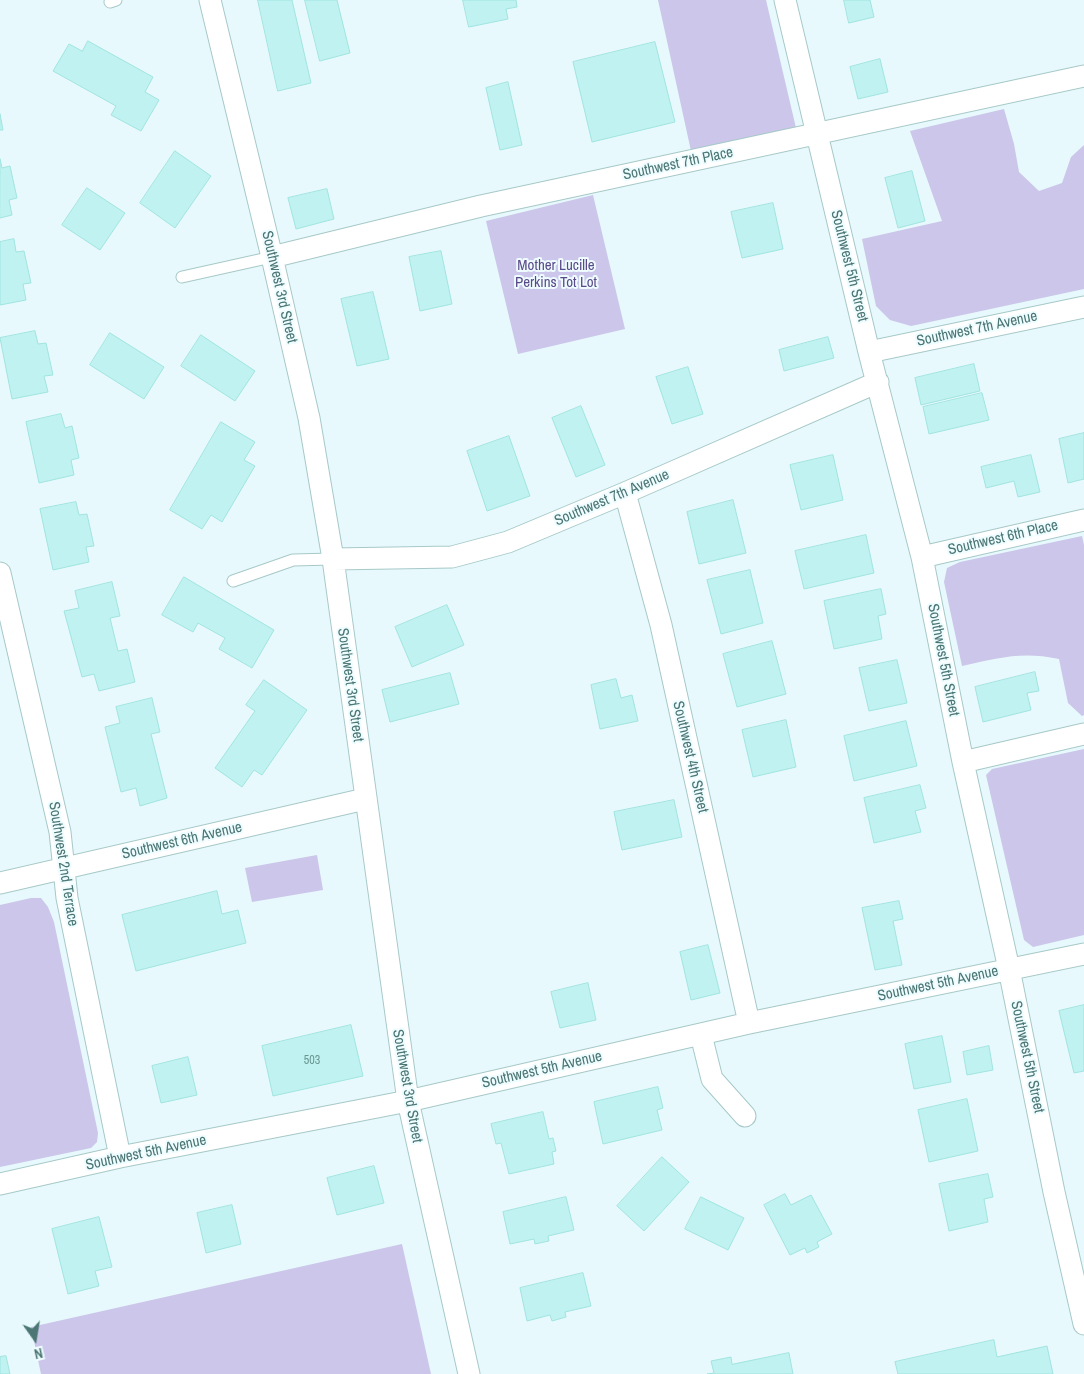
<!DOCTYPE html>
<style>
body{margin:0}
#map{position:relative;width:1084px;height:1374px;overflow:hidden;background:#e7f9fc;font-family:"Archivo Narrow",sans-serif}
canvas{display:block}
.north{position:absolute;left:10px;top:1314px;width:50px;height:50px;-webkit-text-stroke:4px #eefcff;paint-order:stroke;rotate:167deg;font-size:14px;font-weight:700;line-height:20px;text-align:center;color:#4b7673}
.north::after{content:'';display:block;margin:auto;width:18px;height:22px;background:#4b7673;clip-path:polygon(50% 0,100% 100%,50% 72%,0 100%)}
</style>
<div id="map">
<canvas width="1084" height="1374"></canvas>
<div class="north">N</div>
</div>
<script>
const c = document.querySelector('canvas').getContext('2d');
c.lineJoin = 'round';
function fillPath(path, color) { c.fillStyle = color; c.fill(path, 'evenodd'); }
function trace(path, color, width, dash) { c.strokeStyle = color; c.lineWidth = width; c.lineCap = dash ? 'butt' : 'round'; c.setLineDash(dash || []); c.stroke(path); }
function drawText(font, color, halo, rows, align = 'center') {
  c.font = font + ' "Archivo Narrow",sans-serif'; c.lineWidth = 4; c.setLineDash([]); c.textBaseline = 'middle'; c.strokeStyle = halo; c.fillStyle = color; for (const [text, x, y, turn = 0] of rows) {
    c.save(); c.translate(x, y); c.rotate((+turn || 0) * Math.PI / 180); c.textAlign = isNaN(turn) ? turn : align; if (halo) c.strokeText(text, 0, 0); c.fillText(text, 0, 0); c.restore();
  }
}
const green = new Path2D(`
 M658,0h108l30,128 -105,23z
 M1004,109l10,35 5,28 20,19 23,-8 9,-26 13,-12v144l-173,37 -21,-6 -14,-14 -14,-67 80,-18 -32,-90z
 M593,195l32,134 -107,25 -32,-133z
 M1082,536l2,9v170l-2,1 -14,-13 -9,-44c-37,-8 -61,-1 -97,7l-18,-84 3,-14 13,-6z
 M1084,749v186l-51,12 -9,-7 -38,-165 6,-6z
 M317,855l6,35 -71,12 -7,-34z
 M31,898h10l7,9 6,15 44,211 -1,9 -6,6 -91,19v-262z
 M402,1244l29,130h-390l-10,-47z`);
const building = new Path2D(`
 M258,0h34l19,83 -33,8z
 M305,0h32l13,53 -30,8z
 M463,0h53l1,7 -11,2 2,10 -39,8z
 M844,0h26l4,17 -25,6z
 M88,41l65,36 -8,15 14,8 -18,31 -30,-16 5,-9 -63,-35 16,-27 13,7z
 M655,42l20,80 -83,20 -19,-80z
 M880,59l8,33 -30,7 -8,-32z
 M508,82l14,63 -22,5 -14,-62z
 M0,114l3,16h-3z
 M175,151l36,25 -36,52 -35,-25z
 M0,159l2,9 8,-2 7,32 -8,2 3,15 -12,3z
 M912,171l13,50 -27,7 -13,-50z
 M87,188l38,25 -25,37 -38,-25z
 M327,189l7,30 -38,10 -8,-31z
 M773,203l10,46 -41,9 -11,-46z
 M14,239l2,13 8,-1 7,32 -8,1 3,16 -26,5v-63z
 M441,251l11,53 -32,7 -11,-54z
 M373,292l16,67 -32,7 -16,-67z
 M35,331l3,13 8,-1 7,32 -9,1 4,16 -36,7 -12,-61z
 M110,333l54,34 -20,32 -54,-34z
 M201,335l54,36 -20,30 -54,-35z
 M828,337l6,21 -50,13 -5,-21z
 M974,364l6,27 -59,14 -6,-27z
 M688,367l15,47 -31,10 -16,-47z
 M982,393l7,27 -60,14 -6,-27z
 M581,406l24,59 -29,12 -24,-59z
 M61,414l4,14 7,-2 7,32 -8,2 3,15 -35,8 -13,-61z
 M221,422l34,20 -11,18 11,6 -33,56 -11,-7 -9,14 -32,-19z
 M1084,433v46l-16,4 -9,-44z
 M509,436l21,60 -43,15 -20,-60z
 M833,455l10,45 -42,10 -11,-45z
 M1031,455l9,37 -22,5 -4,-16 -28,7 -5,-21z
 M733,500l13,53 -47,11 -12,-52z
 M76,502l3,13 8,-1 7,32 -8,1 3,15 -36,8 -13,-61z
 M866,535l8,38 -70,16 -9,-38z
 M750,570l13,53 -42,11 -14,-54z
 M184,577l90,53 -22,38 -33,-19 6,-11 -27,-15 -5,9 -31,-17z
 M112,582l8,34 -10,2 8,33 9,-2 8,33 -36,9 -5,-17 -12,3 -18,-66 15,-3 -4,-17z
 M881,589l5,25 -8,2 4,23 -48,10 -10,-48z
 M447,605l17,40 -52,22 -17,-40z
 M772,641l14,53 -49,13 -14,-53z
 M897,660l10,43 -38,8 -10,-43z
 M1035,672l4,19 -12,2 4,17 -48,12 -8,-35z
 M450,673l9,31 -69,18 -8,-32z
 M616,679l5,19 11,-3 6,26 -38,8 -9,-44z
 M264,680l43,30 -45,65 -8,-5 -12,17 -27,-19 40,-57 -9,-6z
 M152,698l8,34 -9,2 16,64 -27,8 -4,-18 -15,4 -16,-65 15,-4 -4,-16z
 M786,720l10,47 -43,10 -11,-47z
 M906,721l11,45 -63,15 -10,-45z
 M920,785l6,23 -11,3 6,21 -47,11 -10,-45z
 M674,800l8,37 -60,13 -8,-38z
 M217,891l5,23 16,-4 8,33 -110,28 -14,-56z
 M899,901l4,18 -10,2 9,44 -27,5 -13,-62z
 M708,945l12,48 -29,7 -11,-48z
 M588,983l8,37 -36,8 -9,-36z
 M1084,1005v66l-10,2 -15,-62z
 M351,1025l12,51 -90,20 -11,-50z
 M942,1036l9,46 -37,7 -9,-45z
 M989,1046l4,24 -26,5 -4,-23z
 M188,1057l9,38 -36,8 -9,-37z
 M658,1087l5,21 -6,2 5,20 -59,14 -9,-42z
 M967,1099l11,52 -49,11 -11,-52z
 M543,1112l6,27 4,-1 3,13 -4,1 2,12 -45,10 -8,-31 -5,1 -5,-20z
 M662,1157l27,25 -45,49 -27,-25z
 M374,1166l10,37 -47,12 -10,-37z
 M988,1174l5,23 -9,2 4,23 -39,9 -10,-47z
 M785,1194l6,11 20,-10 21,39 -15,8 2,5 -12,6 -2,-5 -15,7 -26,-50z
 M566,1197l8,33 -26,6 1,5 -14,3 -1,-5 -24,5 -7,-32z
 M701,1197l43,21 -16,32 -43,-21z
 M232,1205l9,39 -35,9 -9,-40z
 M99,1217l13,50 -17,4 4,15 -31,8 -16,-65z
 M583,1273l8,33 -26,6 1,5 -14,4 -2,-6 -23,6 -7,-33z
 M994,1340l3,17 50,-11 6,28h-155l-3,-12z
 M789,1353l4,21h-86l7,-1 -3,-12 20,-4 1,7z
 M6,1356l4,18h-10v-17z`);
const lane = new Path2D(`
 M110,2l6,-2
 M182,277l90,-20
 M233,581l60,-21 40,-1`);
const street = new Path2D(`
 M210,0l62,257 37,161 24,141 75,542 61,273
 M785,0l84,352 53,205 41,205 46,207 45,223 30,132
 M272,257l209,-51 603,-130
 M869,352l215,-45
 M625,493l36,132 88,398
 M922,557l162,-37
 M333,559l119,-2 56,-15 117,-49 253,-111
 M0,573l60,259 7,66 53,259
 M963,762l121,-28
 M0,883l365,-84
 M701,1035l11,44 33,37
 M0,1184l120,-27 288,-56 341,-78 335,-69`);
const numberNames = [
 ["503",312,1061]
];
const streetNames = [
 ["Southwest 7th Place",678,164,-12],
 ["Southwest 5th Street",849,266,76],
 ["Southwest 3rd Street",279,287,77],
 ["Southwest 7th Avenue",977,329,-12],
 ["Southwest 7th Avenue",612,498,-23],
 ["Southwest 6th Place",1003,538,-13],
 ["Southwest 5th Street",943,660,79],
 ["Southwest 3rd Street",350,685,82],
 ["Southwest 4th Street",690,757,77],
 ["Southwest 6th Avenue",182,841,-13],
 ["Southwest 2nd Terrace",63,864,81],
 ["Southwest 5th Avenue",938,984,-12],
 ["Southwest 5th Street",1027,1057,78],
 ["Southwest 5th Avenue",542,1070,-13],
 ["Southwest 3rd Street",407,1086,80],
 ["Southwest 5th Avenue",146,1153,-12]
];
const parkNames = [
 ["Mother Lucille",556,266],
 ["Perkins Tot Lot",556,283]
];
fillPath(green, '#cbc6ea');
fillPath(building, '#bff2f0');
trace(building, '#a0e4e0', 1);
trace(lane, '#a7c9c8', 13);
trace(street, '#a7c9c8', 23);
trace(lane, '#fff', 11);
trace(street, '#fff', 21);
drawText('12px', '#689592', null, numberNames);
drawText('15px', '#4b7673', '#eefcff', streetNames);
drawText('15px', '#5a4988', '#eefcff', parkNames);
</script>
